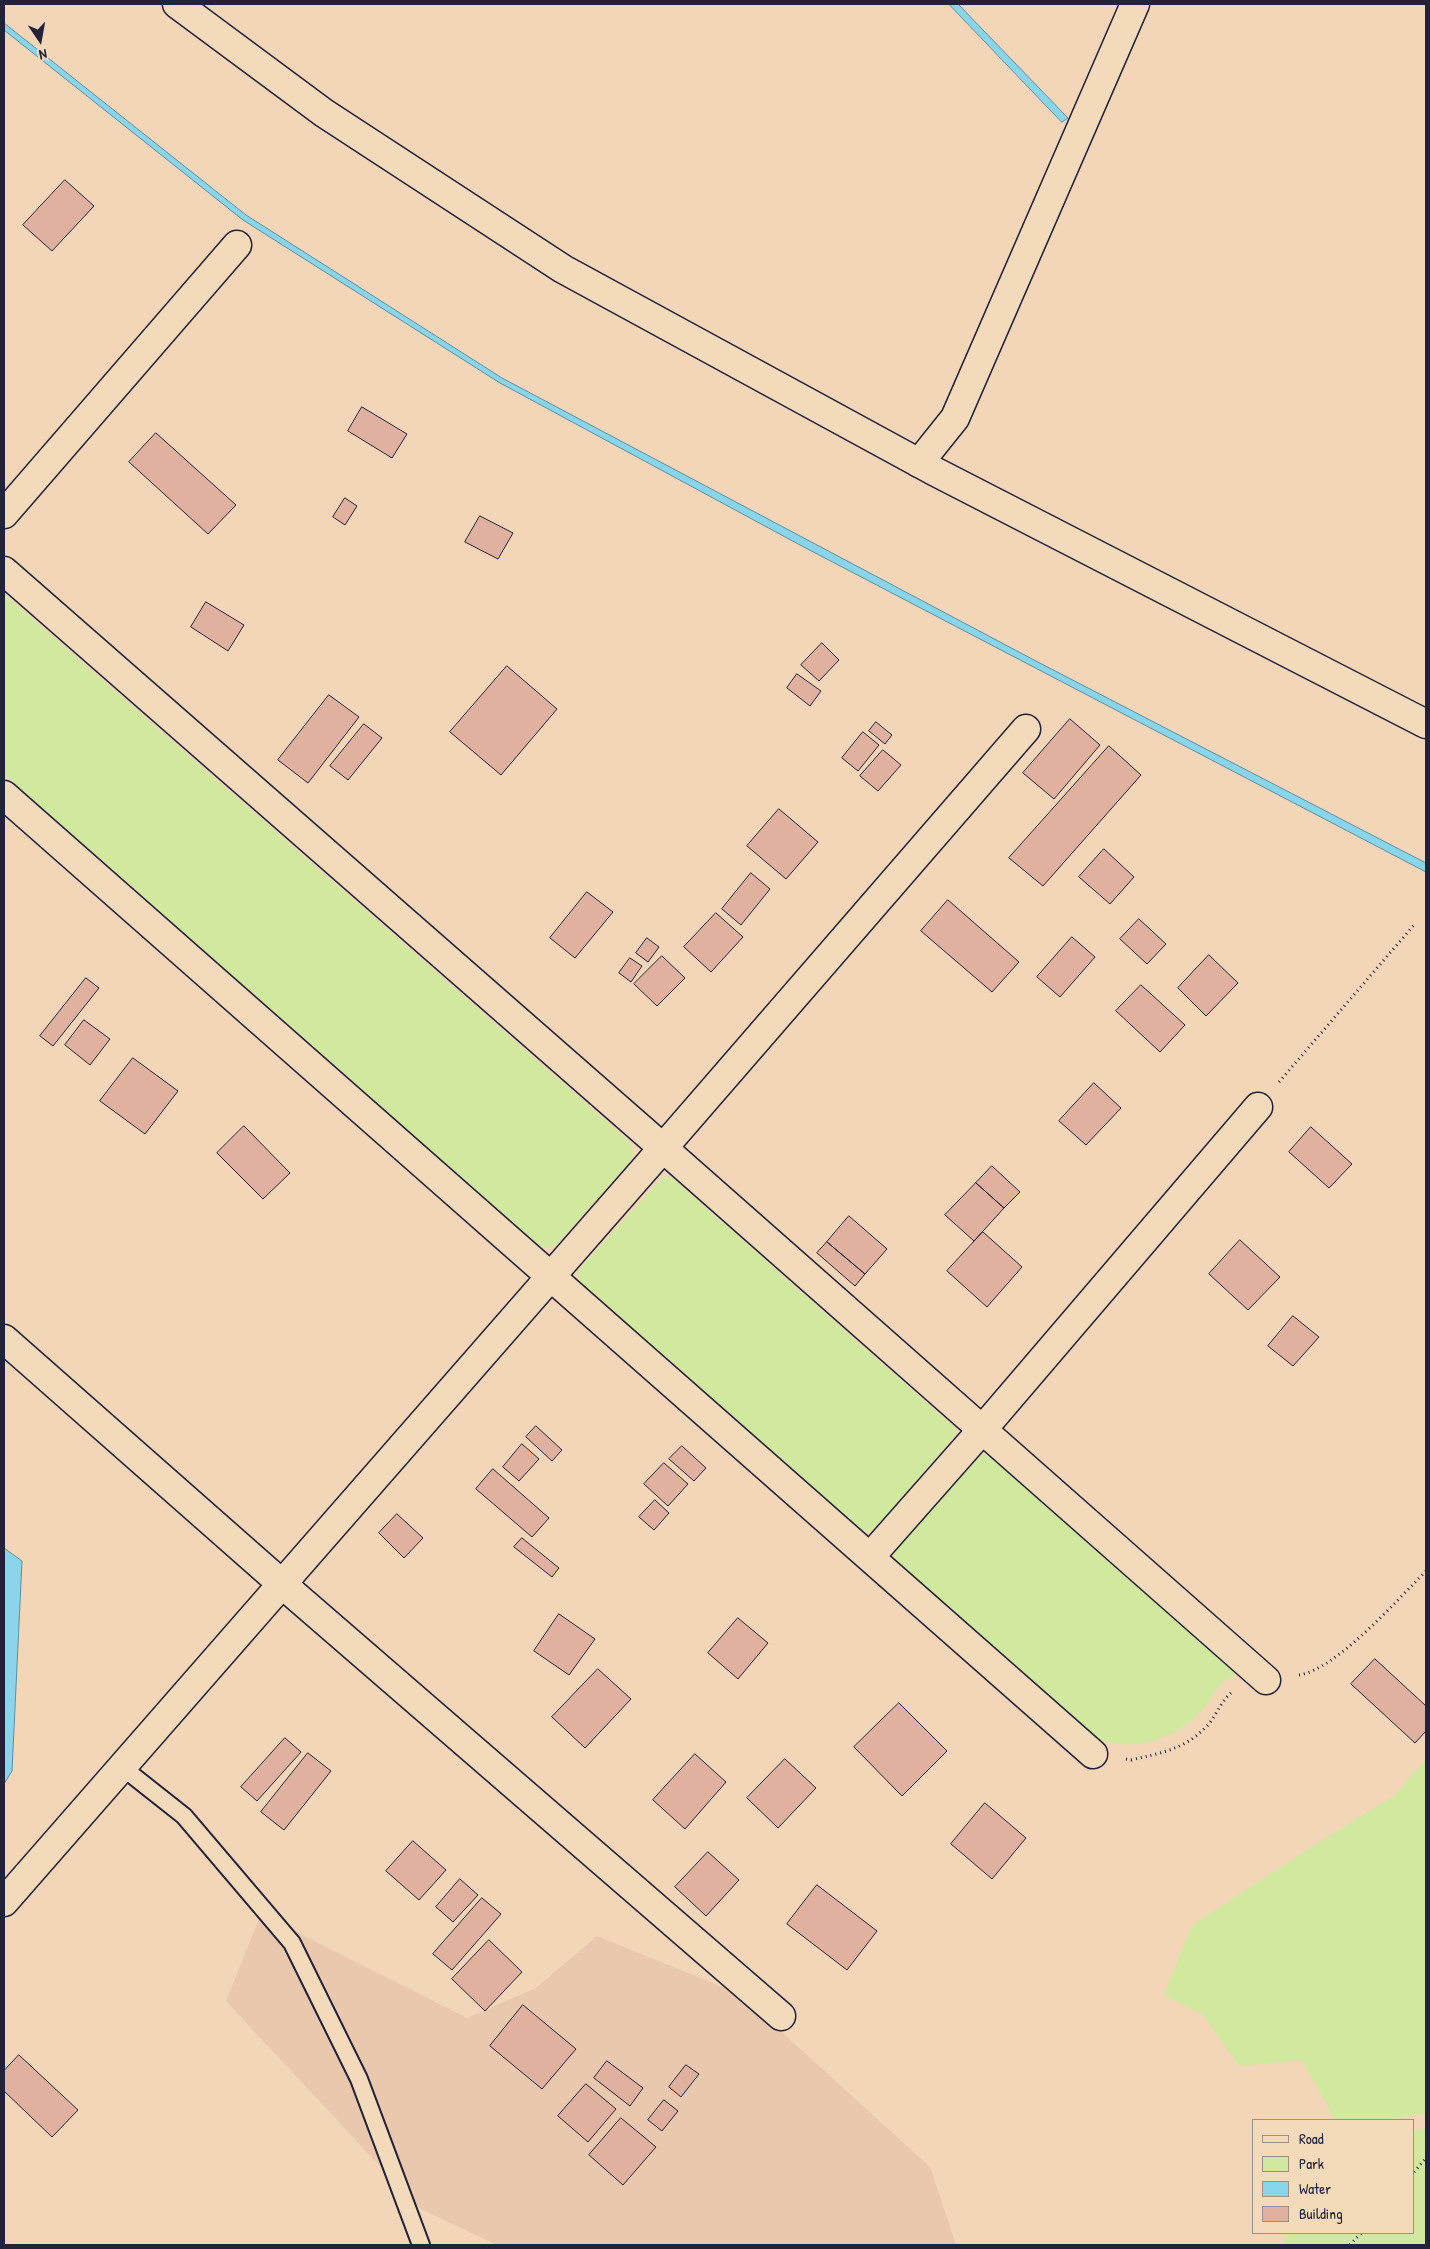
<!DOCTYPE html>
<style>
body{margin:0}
#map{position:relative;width:1430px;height:2249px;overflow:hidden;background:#f3d6b7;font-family:"Patrick Hand",sans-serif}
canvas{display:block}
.frame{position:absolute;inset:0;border:5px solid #22223b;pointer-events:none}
.legend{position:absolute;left:1252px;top:2119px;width:162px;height:115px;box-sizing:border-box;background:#f2daba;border:1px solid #9f9087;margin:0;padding:6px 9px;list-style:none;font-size:15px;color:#22223b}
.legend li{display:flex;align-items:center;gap:10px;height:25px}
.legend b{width:25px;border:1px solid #9f9087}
.north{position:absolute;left:15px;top:15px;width:50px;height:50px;-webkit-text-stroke:4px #f2daba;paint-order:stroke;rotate:168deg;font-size:14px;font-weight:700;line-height:20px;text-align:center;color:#22223b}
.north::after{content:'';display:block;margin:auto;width:18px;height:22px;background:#22223b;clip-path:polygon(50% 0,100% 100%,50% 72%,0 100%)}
</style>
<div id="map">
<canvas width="1430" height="2249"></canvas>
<div class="frame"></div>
<ul class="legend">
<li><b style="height:6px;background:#f2daba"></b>Road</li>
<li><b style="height:14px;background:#d1e99f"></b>Park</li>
<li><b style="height:14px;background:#89d5e9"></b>Water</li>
<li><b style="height:14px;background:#dfb19e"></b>Building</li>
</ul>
<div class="north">N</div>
</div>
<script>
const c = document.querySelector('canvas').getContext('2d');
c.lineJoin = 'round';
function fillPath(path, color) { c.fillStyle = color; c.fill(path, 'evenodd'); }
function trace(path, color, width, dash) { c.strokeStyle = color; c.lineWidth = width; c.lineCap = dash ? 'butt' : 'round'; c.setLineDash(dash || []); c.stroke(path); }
const built = new Path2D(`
 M261,1914l206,104 69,-30 61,-52 143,58 190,173 26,78h-459l-78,-37 -193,-207z`);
const green = new Path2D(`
 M4,594l626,548 4,10 -3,8 -74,84 -11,4 -6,-2 -536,-472z
 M664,1176l8,2 283,250v7l-83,97 -9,-1 -283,-250 -3,-8 2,-4z
 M982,1453l8,3 246,216 -2,5c-15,4 -18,14 -26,26 -24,33 -70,50 -108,37l-204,-179 -3,-7 2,-4z
 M1426,1759v354l-37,7h-54l-33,-60 -63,6 -36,-51 -39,-20 28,-70 124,-81 79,-49z
 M1426,2129v116h-145l9,-12h124v-102z`);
const water = new Path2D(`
 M949,4h9l110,114 -6,4z
 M4,23l242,192 256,163 532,282 392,203v9l-626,-327 -300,-162 -257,-163 -239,-190z
 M4,1548l18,13 -10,210 -8,13z`);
const building = new Path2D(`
 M65,180l29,26 -42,45 -29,-26z
 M362,407l45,27 -15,24 -44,-27z
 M156,433l80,72 -28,29 -79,-72z
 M345,498l12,8 -12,19 -12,-8z
 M480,516l33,17 -15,26 -33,-17z
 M206,602l38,23 -16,26 -37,-24z
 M822,643l17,17 -20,21 -18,-16z
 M507,666l50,43 -56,66 -51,-43z
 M797,674l24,17 -11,15 -23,-18z
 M329,695l30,22 -51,66 -30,-23z
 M1070,719l30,26 -46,54 -31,-26z
 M876,722l16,13 -7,9 -16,-13z
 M364,724l18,14 -34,42 -18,-14z
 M863,732l16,13 -21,26 -16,-13z
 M1109,746l32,29 -98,111 -34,-28z
 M883,750l18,15 -23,26 -18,-15z
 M779,809l39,33 -32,37 -39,-33z
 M1104,849l30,28 -24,27 -31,-27z
 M751,873l19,16 -29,36 -19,-16z
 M587,892l26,20 -38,46 -25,-20z
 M948,900l71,62 -27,30 -71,-61z
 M716,913l27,24 -32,35 -27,-25z
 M1139,919l27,25 -19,20 -27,-25z
 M1072,937l23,20 -35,40 -23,-20z
 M647,938l12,9 -11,15 -12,-9z
 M1209,955l29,28 -32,33 -28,-28z
 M662,956l23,22 -28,28 -23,-22z
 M630,958l12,8 -11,16 -12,-9z
 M86,978l13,10 -46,58 -13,-10z
 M1141,985l44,40 -25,27 -44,-41z
 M84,1020l26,19 -20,26 -25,-20z
 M133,1058l45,33 -33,43 -45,-33z
 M1094,1083l27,25 -35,37 -27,-24z
 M244,1126l46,47 -27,26 -46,-46z
 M1311,1127l41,37 -23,24 -40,-36z
 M992,1166l28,26 -16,16 -28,-25z
 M976,1183l28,25 -30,33 -29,-26z
 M849,1216l38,33 -22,25 -38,-32z
 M983,1232l39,35 -35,40 -40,-36z
 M1240,1240l40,37 -32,33 -39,-36z
 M827,1242l38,32 -10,12 -38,-33z
 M1293,1316l26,21 -26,29 -25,-20z
 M536,1426l26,24 -10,11 -26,-24z
 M522,1444l17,15 -20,22 -16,-14z
 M682,1446l24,22 -12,13 -25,-22z
 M664,1463l24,21 -20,22 -24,-22z
 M493,1469l56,49 -17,19 -56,-48z
 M655,1500l14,13 -15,17 -15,-13z
 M397,1514l26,24 -19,20 -25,-25z
 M522,1538l37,30 -7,9 -38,-30z
 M559,1614l36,25 -26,36 -35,-24z
 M738,1618l30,25 -30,36 -30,-26z
 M1375,1659l51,47v25l-11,12 -64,-59z
 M598,1669l33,30 -46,49 -33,-31z
 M899,1703l48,48 -45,45 -48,-49z
 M285,1738l16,14 -44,49 -16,-14z
 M308,1753l23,18 -47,59 -23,-18z
 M695,1754l31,28 -41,47 -32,-29z
 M785,1759l31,29 -38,40 -31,-30z
 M985,1803l41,35 -34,41 -41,-35z
 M413,1841l33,29 -27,30 -33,-29z
 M708,1852l31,28 -33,36 -31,-29z
 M460,1879l18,16 -25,27 -17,-15z
 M817,1885l60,46 -30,39 -60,-46z
 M482,1898l19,16 -49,56 -19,-16z
 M489,1940l33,32 -37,39 -33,-32z
 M523,2005l53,44 -34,40 -52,-43z
 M19,2055l59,55 -26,27 -48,-46v-20z
 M607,2061l36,27 -13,18 -36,-28z
 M686,2065l13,9 -18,23 -12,-10z
 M586,2084l30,25 -28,33 -30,-26z
 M664,2100l14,11 -16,20 -14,-11z
 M621,2118l35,29 -33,38 -34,-30z`);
const path = new Path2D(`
 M1279,1082l135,-157
 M1299,1675c38,-6 98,-75 127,-104
 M1126,1759l5,1c29,-7 52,-10 74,-32 11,-10 14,-25 26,-35
 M1414,2172l12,-14
 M1350,2245l11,-12`);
const service = new Path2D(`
 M122,1767l62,49 108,127 67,136 62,166`);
const minor = new Path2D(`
 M919,463l36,-45 180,-414
 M4,514l233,-269
 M4,571l659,577 603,532
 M4,795l1089,959
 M4,1339l278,245 499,432
 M870,1557l112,-127 276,-323
 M4,1902l659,-754 363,-419`);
const tertiary = new Path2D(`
 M177,4l147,109 239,156 369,201 494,254`);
fillPath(built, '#e9c8ae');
fillPath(green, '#d1e99f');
fillPath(water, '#89d5e9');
trace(water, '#608da3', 1);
fillPath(building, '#dfb19e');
trace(building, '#22223b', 1);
trace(service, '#22223b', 20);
trace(minor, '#22223b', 31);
trace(tertiary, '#22223b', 31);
trace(path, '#22223b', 3, [1, 4]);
trace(service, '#f2daba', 16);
trace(minor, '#f2daba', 28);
trace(tertiary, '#f2daba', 28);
</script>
